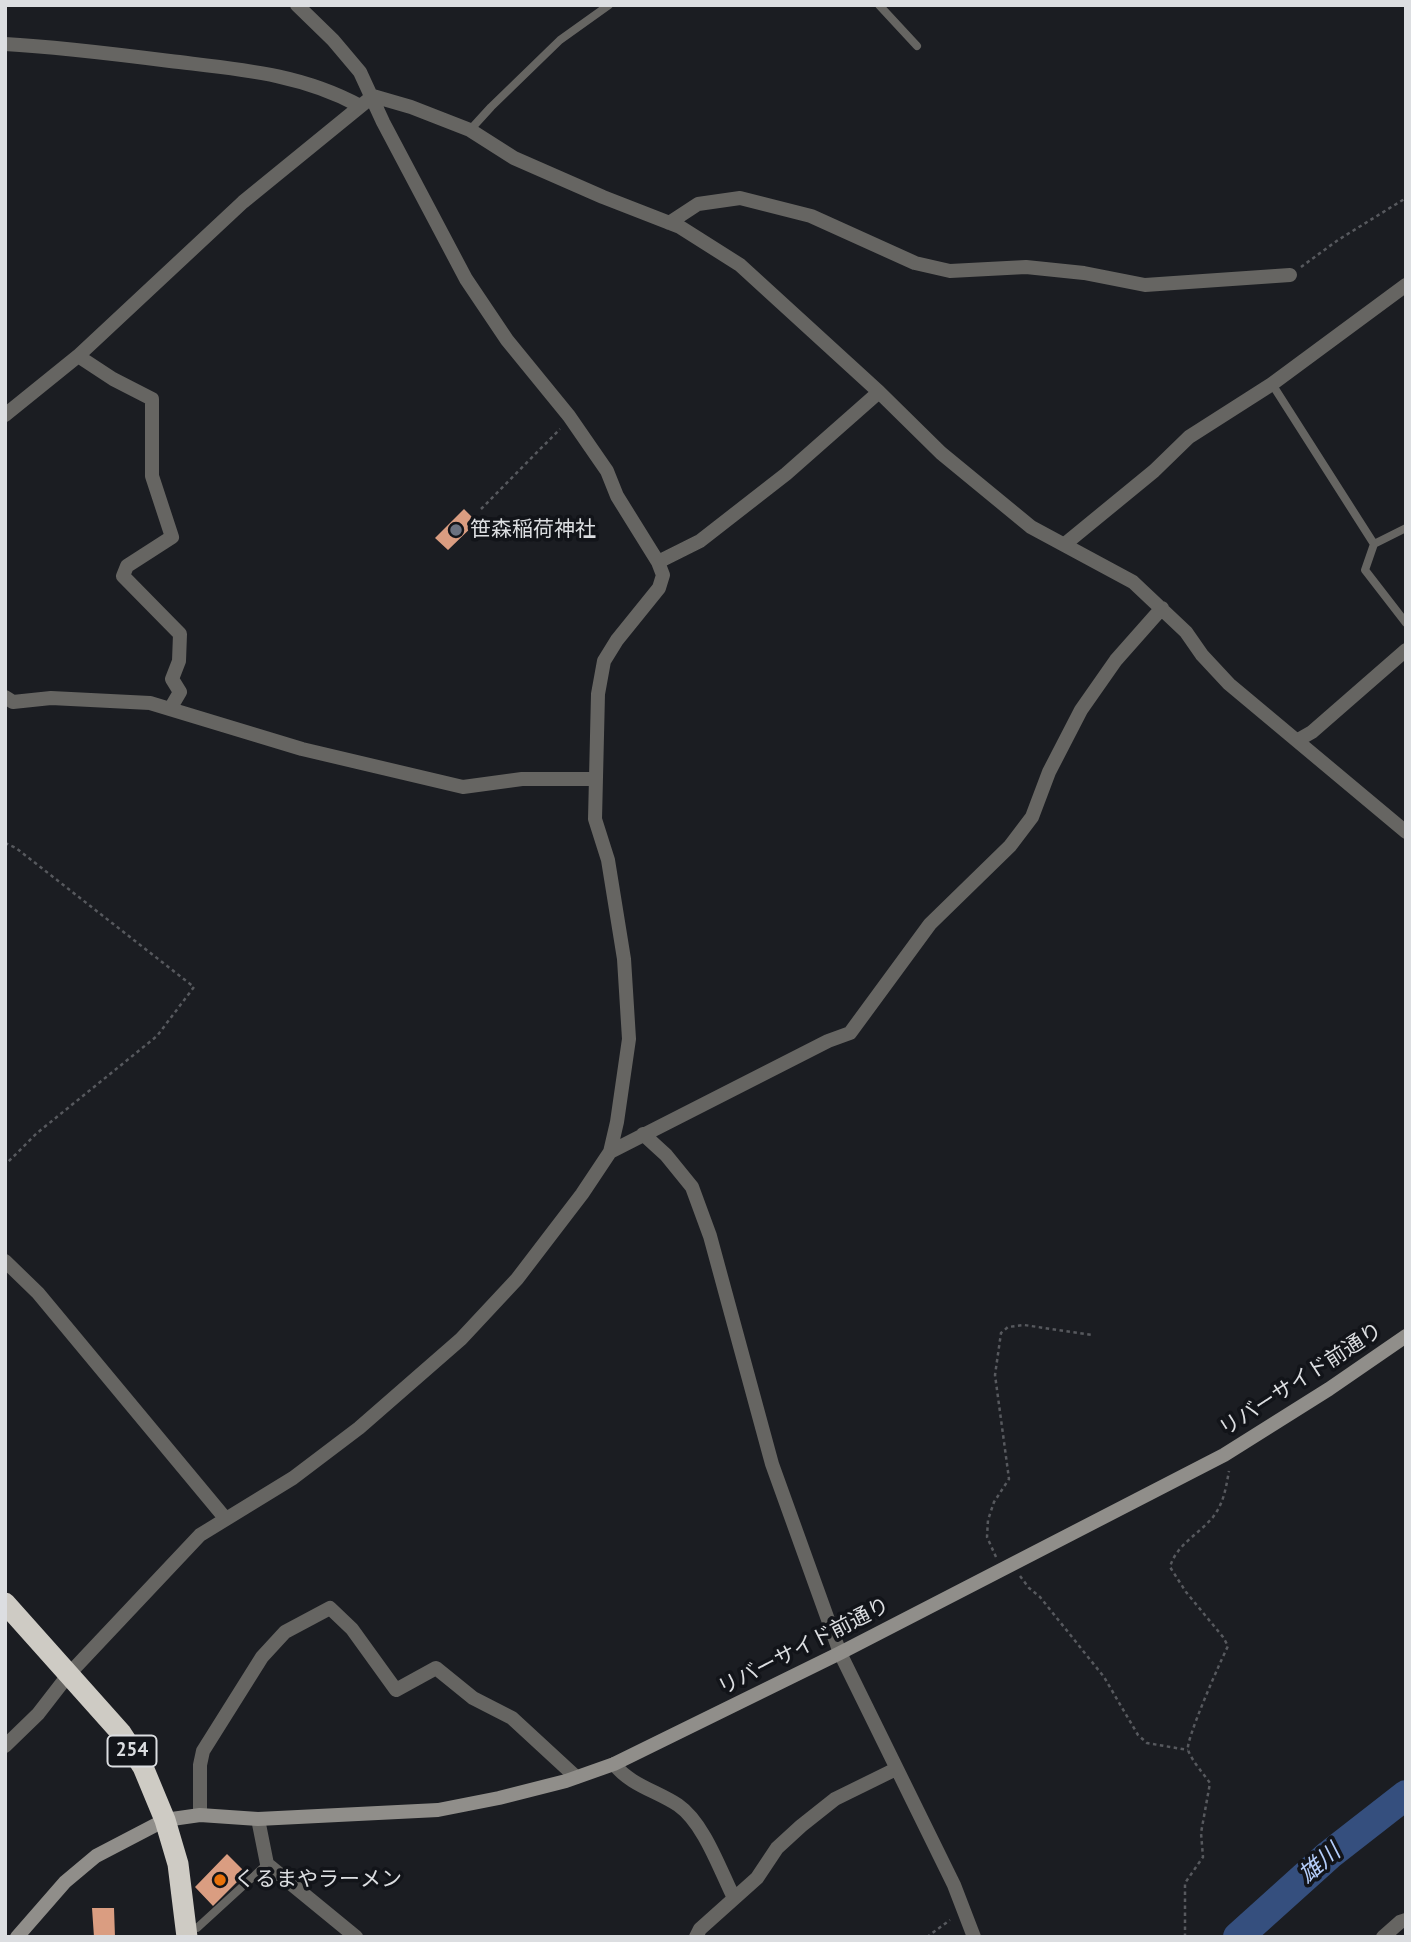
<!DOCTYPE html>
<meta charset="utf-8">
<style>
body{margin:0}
#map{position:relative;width:1411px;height:1942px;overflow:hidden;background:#1b1d22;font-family:"PT Sans",sans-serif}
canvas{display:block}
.frame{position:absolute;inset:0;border:7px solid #dcdee1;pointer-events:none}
</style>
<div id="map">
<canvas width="1411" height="1942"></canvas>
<div class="frame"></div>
</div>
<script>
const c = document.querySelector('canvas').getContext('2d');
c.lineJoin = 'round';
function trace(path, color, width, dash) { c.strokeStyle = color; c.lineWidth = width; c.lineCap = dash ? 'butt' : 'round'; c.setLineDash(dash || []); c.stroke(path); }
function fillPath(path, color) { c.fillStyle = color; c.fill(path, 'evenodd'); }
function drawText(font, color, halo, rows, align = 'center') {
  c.font = font + ' "PT Sans","Noto Sans JP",sans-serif'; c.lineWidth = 7; c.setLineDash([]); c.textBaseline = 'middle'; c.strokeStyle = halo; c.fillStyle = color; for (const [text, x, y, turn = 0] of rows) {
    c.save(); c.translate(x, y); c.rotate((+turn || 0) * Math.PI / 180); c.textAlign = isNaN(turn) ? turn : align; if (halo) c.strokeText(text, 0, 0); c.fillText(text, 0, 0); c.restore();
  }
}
const river = new Path2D(`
 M1238,1937l91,-82 77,-60`);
const building = new Path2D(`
 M464,509l13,13 -29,28 -13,-12z
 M227,1854l19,19 -33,33 -18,-19z
 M92,1908h22l1,29h-21z`);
const path = new Path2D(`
 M1301,267l37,-27 68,-42
 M481,509l79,-80
 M5,843l11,5 178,139 -37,49 -120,97 -32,32
 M996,1557l-9,-20 1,-17 6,-18 15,-23 -14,-104 6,-42 7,-6 16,-2 69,10
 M1020,1576l9,12 11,9 64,80 34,58 9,8 41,7
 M927,1937l23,-17
 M1185,1937v-54l18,-26 -2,-24 9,-50c-7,-10 -18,-22 -22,-33 -3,-9 33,-90 40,-104l-5,-9 -37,-45 -16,-25c6,-22 29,-33 43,-50 11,-14 13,-30 16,-46`);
const lane = new Path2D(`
 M879,5l38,41
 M470,130l21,-23 69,-67 49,-35
 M1272,384l102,160 -9,26 41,53
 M1374,544l32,-16
 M186,1929l11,-1 70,-64`);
const street = new Path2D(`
 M5,44c55,3 110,10 165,17 66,8 130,12 190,45
 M373,96l38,11 59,23 44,28 89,39 77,30 60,38 139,127 62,61 90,74 102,55 53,50 16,23 27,29 177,148
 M669,223l29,-19 42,-6 71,18 104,47 35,8 76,-4 58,6 61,12 145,-10
 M78,356l35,23 39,20v77l20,61 -45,29 -4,10 57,58 -1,27 -7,18 8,13 -10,17
 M5,415l73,-59 165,-154 130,-106
 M1065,544l89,-73 35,-34 83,-53 134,-99
 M658,562l42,-21 86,-67 93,-82
 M5,697l8,5 38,-4 99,5 152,46 161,38 59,-8h73
 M1298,740l14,-8 94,-82
 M643,1134l23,21 26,32 18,49 62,228 68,189 114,232 20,52
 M610,1152l218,-111 22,-8 80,-109 80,-78 22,-29 17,-45 32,-62 35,-50 46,-52
 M5,1261l33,32 187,225
 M5,1746l33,-32 31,-40 131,-139 93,-57 66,-50 102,-89 56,-60 65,-85 28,-42 7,-30 12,-83 -5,-80 -16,-99 -13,-41 3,-125 6,-33 13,-21 42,-52 4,-13 -5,-13 -41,-66 -10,-25 -38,-55 -62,-76 -41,-61 -83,-157 -23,-50 -27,-32 -36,-35
 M614,1764c16,21 43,27 64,41 26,18 42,65 56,93
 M200,1815v-50l3,-14 59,-94 23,-25 45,-24 22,21 44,61 40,-22 37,30 39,20 64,59
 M258,1819l9,45 89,73
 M696,1937l4,-8 57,-51 20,-30 24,-22 34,-27 61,-30
 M1383,1937l17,-15 6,-2`);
const secondary = new Path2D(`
 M17,1937l48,-55 31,-26 69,-36 35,-5 58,4 180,-9 61,-12 67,-17 48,-17 226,-111 384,-198 105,-66 77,-53`);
const highway = new Path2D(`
 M5,1603l116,130 22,34 22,53 13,44 9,73`);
const markers = [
 [456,530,7,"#6b7280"],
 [220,1880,7,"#e8710a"]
];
const shields = [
 [132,1751,49]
];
const shieldNames = [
 ["254",132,1751]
];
const poiNames = [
 ["笹森稲荷神社",470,530],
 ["くるまやラーメン",234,1880]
];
const streetNames = [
 ["リバーサイド前通り",1301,1380,-33],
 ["リバーサイド前通り",804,1647,-27]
];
const waterNames = [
 ["雄川",1320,1864,-41]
];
trace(river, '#354f7e', 30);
fillPath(building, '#da9d81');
trace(path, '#57595e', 2.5, [3.5, 3.5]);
trace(lane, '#666562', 8);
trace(street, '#666562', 14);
trace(secondary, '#908e8a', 14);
trace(highway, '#cecbc4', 21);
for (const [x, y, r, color] of markers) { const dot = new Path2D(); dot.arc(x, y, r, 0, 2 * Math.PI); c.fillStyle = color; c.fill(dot); trace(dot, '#121419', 2.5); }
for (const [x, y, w] of shields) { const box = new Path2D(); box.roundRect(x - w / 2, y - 15.5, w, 31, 5); c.fillStyle = '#121419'; c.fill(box); trace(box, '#dcdee1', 2); }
drawText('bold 19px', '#dcdee1', null, shieldNames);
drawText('21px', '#dcdee1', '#121419', poiNames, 'left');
drawText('21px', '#dcdee1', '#121419', streetNames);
drawText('italic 23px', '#b4cdfa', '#121419', waterNames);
</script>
